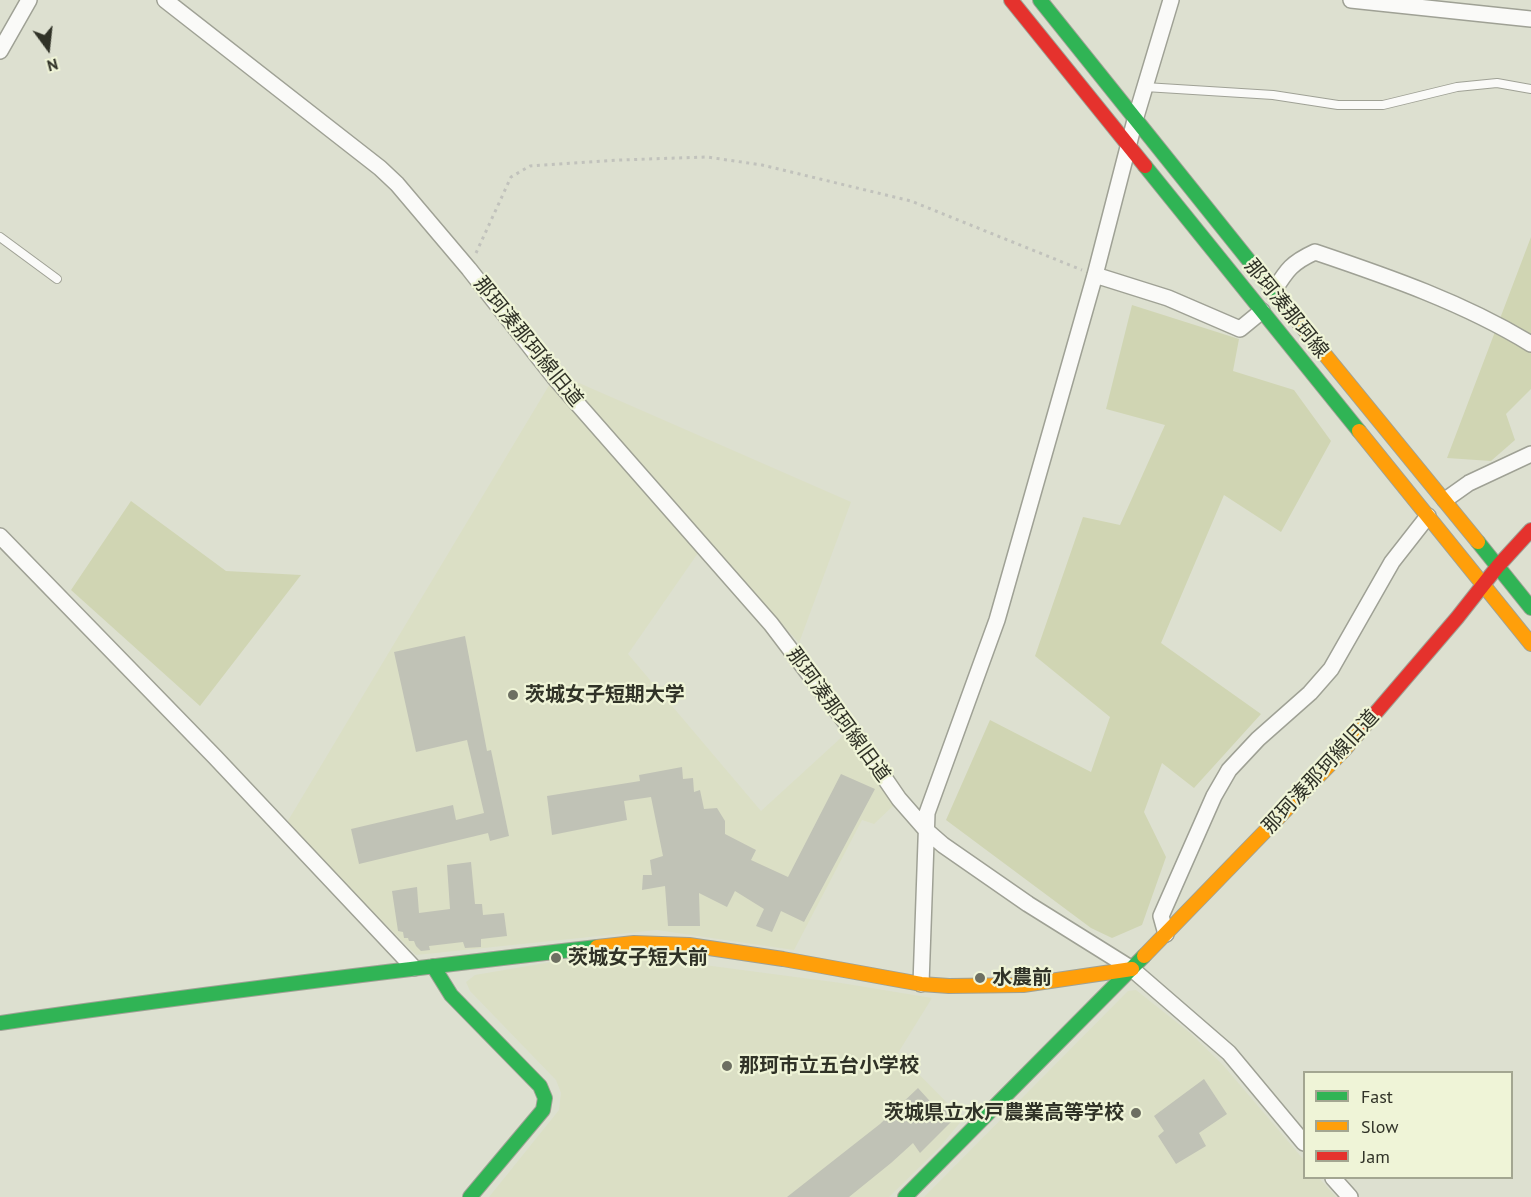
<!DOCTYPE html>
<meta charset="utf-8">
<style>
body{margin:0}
#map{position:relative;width:1531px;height:1197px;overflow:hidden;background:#dde0d0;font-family:"PT Sans",sans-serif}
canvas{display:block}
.legend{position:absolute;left:1303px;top:1071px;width:210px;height:108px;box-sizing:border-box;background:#eff4d7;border:2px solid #a3a691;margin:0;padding:8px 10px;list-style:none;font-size:18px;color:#303227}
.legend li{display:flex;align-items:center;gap:12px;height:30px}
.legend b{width:30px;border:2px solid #a3a691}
.north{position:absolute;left:18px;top:18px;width:60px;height:60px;-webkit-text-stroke:4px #eff4d7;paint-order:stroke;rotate:165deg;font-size:16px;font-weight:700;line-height:24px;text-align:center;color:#303227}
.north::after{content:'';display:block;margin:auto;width:21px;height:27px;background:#303227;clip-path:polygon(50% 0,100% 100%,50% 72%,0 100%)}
</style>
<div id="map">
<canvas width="1531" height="1197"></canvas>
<ul class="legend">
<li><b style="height:8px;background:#30b455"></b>Fast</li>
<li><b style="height:8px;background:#ff9f0a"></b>Slow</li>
<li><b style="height:8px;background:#e5322d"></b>Jam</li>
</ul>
<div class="north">N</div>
</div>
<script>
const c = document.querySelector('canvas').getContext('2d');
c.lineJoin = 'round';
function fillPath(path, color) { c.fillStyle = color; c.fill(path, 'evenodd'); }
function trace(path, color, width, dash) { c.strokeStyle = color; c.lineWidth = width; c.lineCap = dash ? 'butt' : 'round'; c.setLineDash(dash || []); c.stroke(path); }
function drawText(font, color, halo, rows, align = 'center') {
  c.font = font + ' "PT Sans","Noto Sans JP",sans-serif'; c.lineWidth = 4.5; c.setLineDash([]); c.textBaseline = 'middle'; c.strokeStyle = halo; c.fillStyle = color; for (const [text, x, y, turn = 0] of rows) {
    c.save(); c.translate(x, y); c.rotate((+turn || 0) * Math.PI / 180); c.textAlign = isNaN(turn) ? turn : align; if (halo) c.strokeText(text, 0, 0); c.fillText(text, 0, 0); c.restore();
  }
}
const built = new Path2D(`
 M563,376l288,126 -52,141 -92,-103 -79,114 133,157 83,-76 50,70 -20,19 -12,-4 -68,130 -137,-20 -241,25 -130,-131 265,-442z
 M628,952l61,11 152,20 91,15 -34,55 65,66 -24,29 -50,49h-400l70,-87 2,-17 -5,-13 -86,-89 -4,-9 9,-7 88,-15z
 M1136,990l53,42 34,33 81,95v18h15l17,19h-412l204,-206z`);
const green = new Path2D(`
 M1531,237v152l-25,25 9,26 -24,21 -44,-3z
 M1132,305l107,34 -6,32 61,19 37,51 -50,91 -57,-37 -63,148 100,71 -67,74 -32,-25 -18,49 22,45 -24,68 -30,13 -21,-10 -145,-108 44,-100 101,52 19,-55 -75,-61 48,-139 37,8 45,-100 -59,-16z
 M131,501l95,70 75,4 -101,131 -129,-116z`);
const building = new Path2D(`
 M465,636l22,115 4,-1 18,86 -19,5 -2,-8 -129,31 -8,-35 102,-24 3,15 28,-7 -17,-73 -51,12 -22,-100z
 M682,767l1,12 10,-1 1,14 6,-2 4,19 13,-1 8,13v13l31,16 -5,10 37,17 53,-103 34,15 -71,133 -23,-11 -9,21 -16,-6 8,-17 -29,-18 -8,16 -28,-14 1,33h-32l-3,-40 -23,4 1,-15h9l-2,-15 13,-4 -12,-59 -27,4 3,19 -75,15 -5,-39 93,-15 -1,-6z
 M471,862l4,42h7l1,11 21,-2 3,23 -26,3v8l-16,1 -2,-6 -34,4 1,4 -9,1 -5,-5 -2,-5h-5l-1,-3h-4l-1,-6 -5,-1 -6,-40 25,-4 2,26 31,-4 -3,-44z
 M1204,1079l23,35 -28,19 7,13 -30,18 -18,-28 6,-5 -10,-15z
 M918,1088l19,21 4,-5 13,15 -34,34 -7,-10 -22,20 -42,34h-62l93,-73z`);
const path = new Path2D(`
 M476,253l35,-76 19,-11 89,-6 88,-3 55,8 149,36 171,69`);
const lane = new Path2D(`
 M1145,87l128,8 65,10h45l74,-18 40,-4 34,6
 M0,237l57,42`);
const street = new Path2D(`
 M165,0l215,168 17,16 72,85 85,108 217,247 82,108 46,67 28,32 16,14 85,59 104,65 97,84 75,90
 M1351,0l180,19
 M0,51l29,-51
 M1095,275l73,23 72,31 22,-18
 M1273,292c14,-22 18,-29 42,-40 74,25 149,51 216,92
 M1445,500l24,-17 62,-29
 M0,536l215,221 199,211
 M1166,934l-5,-18 53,-120 15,-26 29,-31 52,-46 21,-24 61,-107 36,-46
 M921,984l6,-171 70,-193 98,-345 40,-155 36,-120
 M1333,1178l17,19`);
const fast = new Path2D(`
 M1040,0l255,318
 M1145,166l214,265
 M1478,542l53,66
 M433,966l18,29 89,91 5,12 -2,12 -73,87
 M0,1023c199,-29 398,-53 597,-76
 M905,1197l239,-241`);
const slow = new Path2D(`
 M1295,318l183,224
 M1359,431l172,213
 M597,947l37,-4 55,2 94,14 138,25 28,2 74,-1 109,-16
 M1144,956l200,-206 23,-27`);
const jam = new Path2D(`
 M1011,0l134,166
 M1367,723l90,-105 41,-52 33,-36`);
const markers = [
 [513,695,6,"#6d6f62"],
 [556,958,6,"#6d6f62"],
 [980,978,6,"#6d6f62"],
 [727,1066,6,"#6d6f62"],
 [1136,1113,6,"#6d6f62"]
];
const streetNames = [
 ["那珂湊那珂線",1286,309,51],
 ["那珂湊那珂線旧道",528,342,51],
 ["那珂湊那珂線旧道",838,715,54],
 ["那珂湊那珂線旧道",1321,772,-47]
];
const poiNames = [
 ["茨城女子短期大学",525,695],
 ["茨城女子短大前",568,958],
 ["水農前",992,978],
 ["那珂市立五台小学校",739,1066],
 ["茨城県立水戸農業高等学校",1124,1113,"right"]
];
fillPath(built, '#dbdfc5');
fillPath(green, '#d0d5b3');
fillPath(building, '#c0c2b6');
trace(lane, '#9fa195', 10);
trace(street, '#9fa195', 18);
trace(fast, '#9fa195', 16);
trace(slow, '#9fa195', 16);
trace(jam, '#9fa195', 16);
trace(path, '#c1c2bc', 3, [3, 4.5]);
trace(lane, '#fafaf8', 8);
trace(street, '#fafaf8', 15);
trace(fast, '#30b455', 14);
trace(slow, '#ff9f0a', 14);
trace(jam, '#e5322d', 14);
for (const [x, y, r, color] of markers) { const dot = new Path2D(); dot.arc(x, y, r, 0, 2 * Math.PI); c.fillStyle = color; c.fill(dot); trace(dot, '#eff4d7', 2); }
drawText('20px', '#303227', '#eff4d7', streetNames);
drawText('bold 20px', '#303227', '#eff4d7', poiNames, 'left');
</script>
